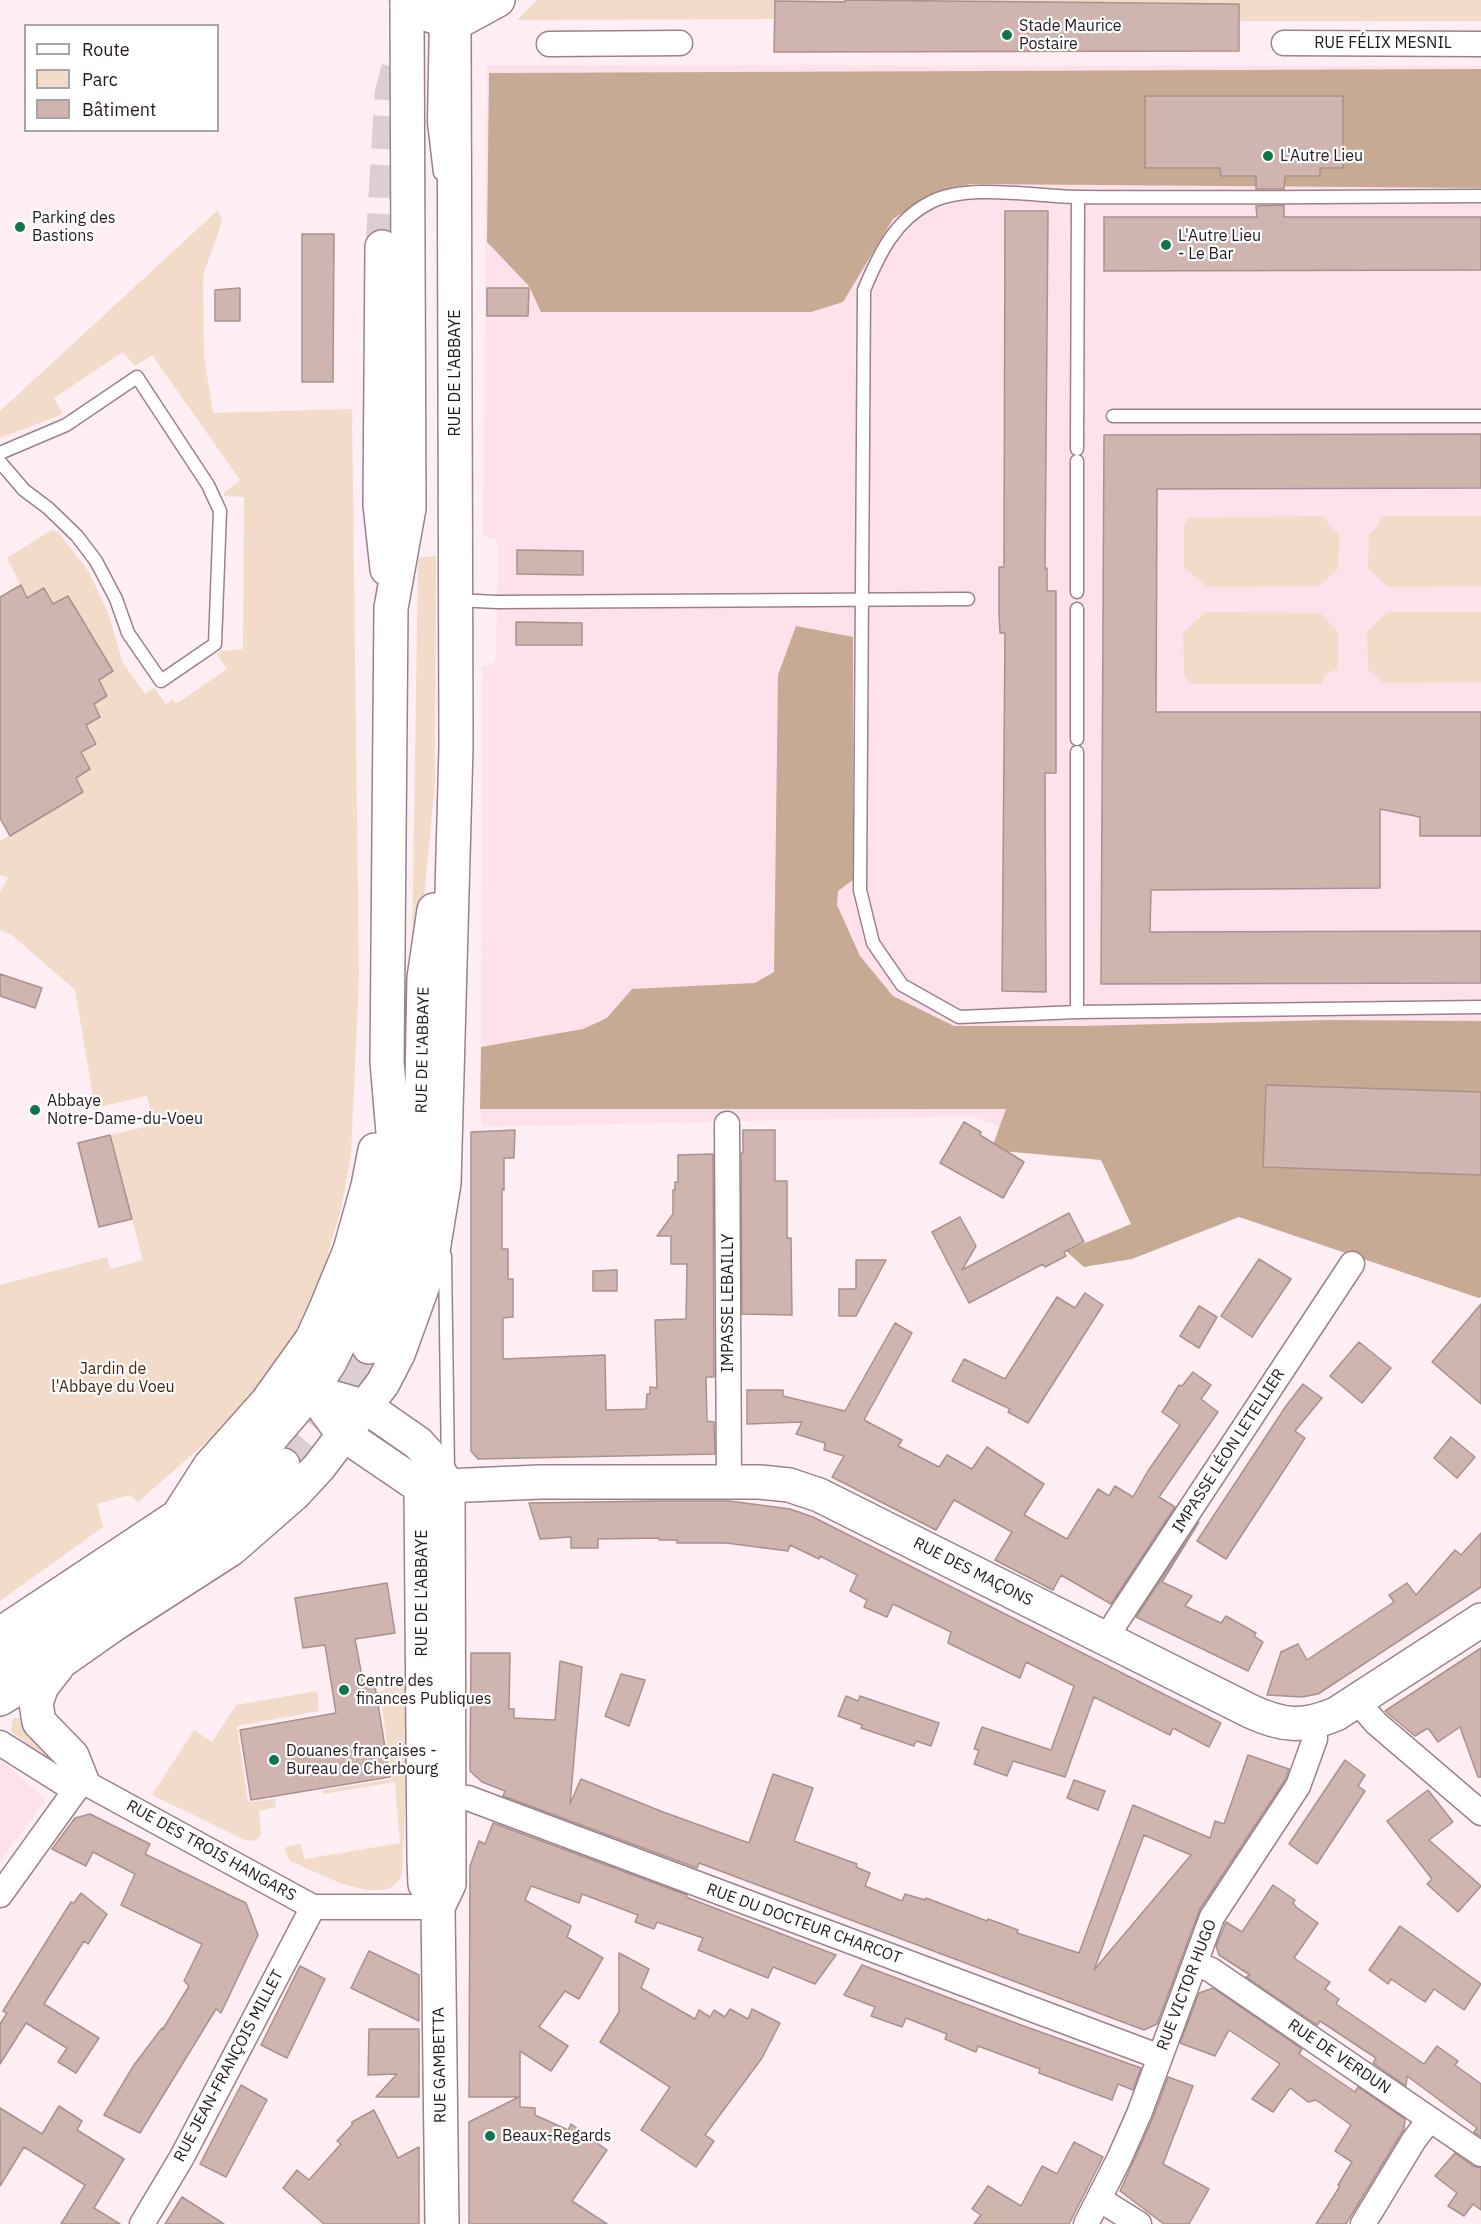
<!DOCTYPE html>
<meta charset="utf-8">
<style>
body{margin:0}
#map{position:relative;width:1481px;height:2224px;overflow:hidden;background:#ffeef3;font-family:"IBM Plex Sans",sans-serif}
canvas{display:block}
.legend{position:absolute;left:24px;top:24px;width:195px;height:108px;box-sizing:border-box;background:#fff;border:2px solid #a7a4a5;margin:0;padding:8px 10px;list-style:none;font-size:18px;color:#241b1e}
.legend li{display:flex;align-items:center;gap:12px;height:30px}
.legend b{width:30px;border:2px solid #a7a4a5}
</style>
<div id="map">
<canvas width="1481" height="2224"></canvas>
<ul class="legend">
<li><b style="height:8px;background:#fff"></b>Route</li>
<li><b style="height:16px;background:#f2dcc9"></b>Parc</li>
<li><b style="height:16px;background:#cfb4af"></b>Bâtiment</li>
</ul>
</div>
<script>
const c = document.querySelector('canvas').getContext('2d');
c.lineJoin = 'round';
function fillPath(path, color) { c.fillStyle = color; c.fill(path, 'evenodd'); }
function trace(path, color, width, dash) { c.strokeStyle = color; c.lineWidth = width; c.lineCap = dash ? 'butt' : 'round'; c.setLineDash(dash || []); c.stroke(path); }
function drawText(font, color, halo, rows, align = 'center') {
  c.font = font + ' "IBM Plex Sans",sans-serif'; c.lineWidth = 4.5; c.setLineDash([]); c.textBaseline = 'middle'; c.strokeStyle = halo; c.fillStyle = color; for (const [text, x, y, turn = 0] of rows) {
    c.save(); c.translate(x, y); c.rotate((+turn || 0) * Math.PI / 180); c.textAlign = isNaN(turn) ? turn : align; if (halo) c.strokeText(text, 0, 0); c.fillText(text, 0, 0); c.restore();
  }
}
const built = new Path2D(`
 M487,65l994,1v1231l-2,1 -508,-182 -490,11 1,-460 12,-3 2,-6 2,-111 -2,-7 -13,-4z
 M0,1759l46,41 -46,61z`);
const green = new Path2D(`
 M537,0h944v21h-242v28l-3,2 -458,1 -4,-2v-31l-257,1z
 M218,210l4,11 -19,55 1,80 9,57 139,-4 7,569 -8,178 -10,53 -23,78 -33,65 -32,43 -42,43 -73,64 -8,-7 -33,9 6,23 -103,74v-316l107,-28 3,12 33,-9 -33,-125 44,-10 -7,-29 -52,12 -20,-118 -63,-55 -12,-5v-38l8,-14 -8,-3v-34l83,-49 -7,-14 5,-26 15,-9 -10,-18 14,-8 -6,-13 13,-8 -8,-16 14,-9 -45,-75 -15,8 -9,-16 -17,10 -20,-40 46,-29 6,4 30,39 20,43 13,46 23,33 9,-6 12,16 7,-5 3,5 51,-35 -10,-15 3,-3 23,-2 1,-152 -20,-1v-3l16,-13 -88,-125 -17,11 -12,-14 -69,46 9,16 -63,24v-27z
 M1324,516l5,10 10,8 -1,35 -19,17 -112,1 -23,-20v-40l4,-9z
 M1382,516h99v70l-93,1 -20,-20 1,-33 7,-6z
 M436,556l-1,227 -16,168 -7,-2 6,-391z
 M1206,612l114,1 18,19v38c-9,1 -14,6 -17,14h-126c-6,-2 -9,-6 -11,-12l-1,-39z
 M1387,612h94v70l-99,1 -3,-6 -11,-7 -1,-38z
 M406,1676v113l-4,84c-12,41 -87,-2 -112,-12l-5,-11 1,-3 15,-3 3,15 96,-16 -5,-61 -72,12v-4l69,-11 -10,-73 -18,-13c13,-1 27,-1 30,-16z
 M317,1691l2,20 -82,15 11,76 27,-3 1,8 -17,4 2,23 -5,6 -9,1 -95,-46 42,-65 18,12 24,-37z
 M13,1718l17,1 36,44 -5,11 -50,-43z`);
const forest = new Path2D(`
 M1481,69v119l-510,-4 -40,10 -38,25 -50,83 -32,10h-270l-12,-26 -42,-44 2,-169z
 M796,626l57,11v243l-15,11 -1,14 23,51 33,40 61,30h126l251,-6 150,1v276l-2,1 -240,-81 -107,42 -48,8 -18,-16 65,-27 -30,-64 -110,-10 15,-41h-526l1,-62 102,-18 24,-11 25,-29 123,-6 19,-11 4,-297z`);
const building = new Path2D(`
 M845,0l394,4v47l-465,1 1,-51 70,1z
 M1145,96h198v72h-23v8h-35l-1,13h-28v-13h-35l-1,-8h-75z
 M1284,205v12h197v53l-377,1v-54h153l-1,-11z
 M1005,211h43l-3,358 2,-1v23h9v182h-11l1,219 -44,-1 3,-358h-5l-1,-20v-46h5z
 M302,234h32l-1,148h-31z
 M240,288v33h-25v-31z
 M487,288h42l-1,28h-41z
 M1481,434v54l-324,1 -1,223h325v124h-61v-19l-40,-8v79l-229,2 -1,42 331,-1v52l-380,1 3,-549z
 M517,550l66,1v24l-66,-1z
 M21,585l6,13 17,-10 9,16 15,-8 45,75 -14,9 8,16 -13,8 6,13 -14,8 10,19 -15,8 9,17 -14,9 7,14 -73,44 -10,-18v-221z
 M516,622l66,1v22h-66z
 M0,974l42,14 -7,20 -35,-12z
 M1266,1085l215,7v83l-218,-8z
 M964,1122l17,10 -1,3 44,27 -21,36 -63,-35z
 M515,1130l-1,28h-10v32l-2,-1v60h6v30h5v38l-10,1v41l102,-4 1,55 40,-1 1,-15h3v-7l7,1 -2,-68 31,-1 1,-55h-16v-28h-14l16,-22v-24h2v-8h3v-27l35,-1 1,223h-8l1,44 7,1 1,32 -237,5 -7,-8v-319z
 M743,1130h32v51h12v57h4l1,77 -50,-1 -1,-161h2z
 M110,1135l22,84 -33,8 -21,-84z
 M1069,1213l15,29 -20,10 2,4 -21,11 -2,-3 -74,39 -37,-71 28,-15 16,29 -14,24z
 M1259,1259l32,20 -39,58 -31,-21z
 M856,1260h30l-30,56h-17v-27h17z
 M617,1270v21h-24v-20z
 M1085,1293l18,12 -75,118 -20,-11 2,-3 -58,-28 12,-22 41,20 52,-82 18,11z
 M1481,1304v100l-49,-42z
 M1199,1306l18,11 -18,31 -19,-12z
 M895,1323l17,10 -48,87 38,20 -4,6 41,21 8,-12 25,14 15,-22 57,37 -20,31 43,24 31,-50 11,7 6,-10 18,11 15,-26 32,-46 -18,-13 17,-27 3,1 11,-14 18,13 -10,14 17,13 -59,85 16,10 -64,97 -50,-29 -8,15 -58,-30 17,-28 -58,-32 -18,30 -104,-53 12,-21 -20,-6 1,-7 -29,-9 6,-12 -55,2v-34h36v6l62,15z
 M1359,1342l32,26 -29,35 -32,-27z
 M1303,1384l19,14 -27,33 10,7 -79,121 -29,-18 89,-135z
 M1451,1437l24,20 -18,21 -23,-20z
 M657,1501h72l61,8 23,8 408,206 -12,24 -36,-19 -3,7 -76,-38 -29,80 -52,-16 -6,15 -33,-12 5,-14 -5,-1 8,-22 69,23 23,-64 -48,-24 -6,16 -72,-35 3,-11 -58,-28 -6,13 -23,-10 3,-7 -17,-9 7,-16 -37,-19 -1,3 -29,-14 -2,6 -62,-8h-49v-3h-18v-2l-61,1v9h-27v-11l-31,2 -11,-36z
 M1199,1522l-37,60 30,14 -7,10 36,17 5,-7 30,17 -2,3 9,6 -15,29 -112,-54z
 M1481,1533v54l-163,107 -16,3 -35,-2 14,-43 17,-8 9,16 87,-58 -5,-7 18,-12 9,12 39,-45 6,5z
 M387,1583l8,50 -40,6 8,43 11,-2 16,97 -139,23 -11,-70 96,-17 -11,-68 -22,3 -8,-50z
 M1481,1648v129h-3l-18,-50 -22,15 -10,-14 -13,8 -30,-25z
 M471,1653h39l-1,56h5v9l41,2 5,-59 22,6 -12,137 11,-25 82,33 86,31 24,-69 40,14 -19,53 63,23 -1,3 14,6 -5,13 37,15 3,-7 20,6 1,-2 61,23 1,-2 14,5 16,6 -1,3 62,20 54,-148 77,33 5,-17 9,3 24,-69 41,14 -4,11 -85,129 -43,115 -13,6 -445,-167 -2,5 -194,-72 2,-5 -23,-9 -12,-11zM1144,1835l47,20 -97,115z
 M621,1674l24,6 -16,46 -24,-10z
 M846,1696l12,5 2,-5 79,27 -8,23 -15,-5 -2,5 -53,-18 1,-3 -24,-9z
 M1345,1760l20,15 -7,11 7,5 -48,73 -28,-20z
 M1074,1780l31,11 -7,19 -31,-12z
 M1428,1790l25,32 -24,18 52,46 -23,26 -31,-28 5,-5 -45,-58z
 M90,1814l60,30 -5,10 101,49 12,32 -37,78 -5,-4 -76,124 -36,-18 30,-50 28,-37 1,1 26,-43 -5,-5 18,-37 -81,-39 14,-31 -42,-22 -7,14 -34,-17 23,-31z
 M493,1823l194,72 -1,2 150,58 -21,29 -42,-17 -5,11 -70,-28 5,-12 -46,-16 -3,7 -19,-7 3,-7 -56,-21 -3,9 -48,-17 -6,14 46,26 -4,11 36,21 -24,41 -14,-8 -26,36 29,19 -17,25 -31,-20v56l15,1v7l33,15 3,-6 36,26 -35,51 35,23h-138v-102l50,-25h-50l1,-231 9,-25 6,3z
 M1273,1885l22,15 -2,3 3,4 22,16 -24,35 36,24 -5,7 14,10 -3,5 88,60 13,-18 21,15 -3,4 26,19v53l-7,-5 3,-4 -70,-52 -1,10 -33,-23 3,-5 -56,-37 -3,4 -71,-48 4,-2 -31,-20 -3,-9 10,-24 16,10z
 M81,1893l26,21 -19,30 -4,-3 -40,63 55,34 -23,35 -18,-11 9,-14 -41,-25 -26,41v-40l7,-11 -4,-2 68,-109 3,1z
 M1400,1926l81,58 -17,26 -30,-21 -9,13 -34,-23 -3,5 -19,-14z
 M369,1951l50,24v46l-68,-33z
 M619,1953l30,16 -8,19 54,31 4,-9 11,7 4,-7 11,7 5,-8 18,10 4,-10 28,14 -18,35 -57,77 9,6 -18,26 -55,-37 29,-43 -70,-45 19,-30z
 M862,1965l159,60 120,43 -8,22 -15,-6 -6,16 -73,-27 1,-4 -62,-23 -2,6 -31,-13 2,-5 -41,-16 -4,9 -31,-11 4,-9 -31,-12z
 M300,1966l25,13 -38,79 -26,-13z
 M1213,1988l89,61 -3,5 56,38 3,-5 47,32 -1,10 -58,95h-30l24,-38 -2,-1 14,-23 -17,-11 16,-26 -35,-25 -8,2 -18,-14 -17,24 -21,-13 28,-35 -51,-34 -14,26 -35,-13 19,-50z
 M369,2029h50v68h-43l21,-23 -29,1z
 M1168,2077l25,9 -30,78 46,25 -20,35h-25l-44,-33 32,-71z
 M241,2085l26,15 -41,77 -26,-13z
 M59,2106l23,15 -5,9 47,29 -30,49 26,16h-59l24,-39 -61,-38 -24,39v-78l42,26z
 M374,2110l24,48 21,-11v77h-95l-41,-36 14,-18 12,10 32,-36 -4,-3 15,-16v-3z
 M1074,2142l29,15 -34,67h-95l7,-9 -9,-6 16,-23 33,20 21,-40 15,8z
 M1455,2153l18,13 8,2v42l-8,-6 -9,12 -16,-10 9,-13 -22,-17z
 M182,2197l42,27h-59z`);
const primaryTunnel = new Path2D(`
 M382,247l9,-153 7,-27 8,-14
 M283,1465c34,-37 63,-74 86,-118`);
const service = new Path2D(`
 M436,19l-2,103 6,51
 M1481,196c-134,1 -267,2 -401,1 -42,0 -111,-14 -149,5 -36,18 -52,52 -67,88l-4,600 13,53 29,42 57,32 118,-5 404,-5
 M1113,416h368
 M1077,449l1,-252
 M0,453l66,-28 71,-48 71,108 12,26 -5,133 -54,37 -33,-48 -12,-34 -20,-38 -19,-25 -29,-28 -24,-18 -24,-28
 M1077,592v-131
 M456,600l41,2 471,-3
 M1077,739v-130
 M1077,1012v-260
 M445,1256l3,214`);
const minor = new Path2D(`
 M1284,43l197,1
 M549,44l131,-1
 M727,1124l2,358
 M1108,1639l8,-17 236,-358
 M1356,1700l20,23 105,90
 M0,1743l62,39 20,-1 231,126h125
 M448,1797l20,1 692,259
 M0,1895l82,-114
 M1195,1963l16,7 270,184
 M1099,2199l40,25
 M142,2224l40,-67 131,-250
 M1086,2224l33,-65 20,-45 73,-197 86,-131 17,-47 -1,-17
 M1363,2224l51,-84 16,-21`);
const secondary = new Path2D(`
 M407,0v7l47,17v-24
 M311,1391l55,16 52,36 10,11 20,32 1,398 -11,23
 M326,1411l17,23 78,53
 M421,1487l119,-5h220l29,3 30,10 431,216c32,15 53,17 86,3l145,-94
 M421,1487l3,373 1,24 13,23 4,317`);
const primary = new Path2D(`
 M382,247l-2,257 7,65
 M369,1347l22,-47 21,-73 9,-90 3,-159 10,-68
 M178,1516l38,-26 48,-44 47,-55 19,-29 35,-72 18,-64 7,-36 4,-46 -7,-82 4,-454 18,-100 -2,-501 12,-7
 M0,1634l178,-118 32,-50 57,-64 45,-63 12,-26 26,-63 18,-64 7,-36
 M57,1667l-15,19 -6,17 3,19 33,34 10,25
 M0,1670l208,-136 38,-32 37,-37
 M0,1699l59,-36 54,-38 118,-76 63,-55 25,-27 64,-84 15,-29 33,-91 13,-80 12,-436 -2,-723 44,-24`);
const markers = [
 [1007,35,6,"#10744c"],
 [1268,156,6,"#10744c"],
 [20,227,6,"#10744c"],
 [1166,245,6,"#10744c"],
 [35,1110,6,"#10744c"],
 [344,1690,6,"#10744c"],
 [274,1760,6,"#10744c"],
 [490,2136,6,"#10744c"]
];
const poiNames = [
 ["Stade Maurice",1019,26],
 ["Postaire",1019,44],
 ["L'Autre Lieu",1280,156],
 ["Parking des",32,218],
 ["Bastions",32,236],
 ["L'Autre Lieu",1178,236],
 ["- Le Bar",1178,254],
 ["Abbaye",47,1101],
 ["Notre-Dame-du-Voeu",47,1119],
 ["Centre des",356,1681],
 ["finances Publiques",356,1699],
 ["Douanes françaises -",286,1751],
 ["Bureau de Cherbourg",286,1769],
 ["Beaux-Regards",502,2136]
];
const streetNames = [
 ["RUE FÉLIX MESNIL",1383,43],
 ["RUE DE L'ABBAYE",455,373,-90],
 ["RUE DE L'ABBAYE",423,1050,-89],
 ["IMPASSE LEBAILLY",728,1303,-90],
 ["IMPASSE LÉON LETELLIER",1229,1451,-57],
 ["RUE DES MAÇONS",973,1572,27],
 ["RUE DE L'ABBAYE",422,1593,-90],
 ["RUE DES TROIS HANGARS",211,1851,29],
 ["RUE DU DOCTEUR CHARCOT",804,1924,20],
 ["RUE VICTOR HUGO",1187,1985,-69],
 ["RUE DE VERDUN",1339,2057,34],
 ["RUE GAMBETTA",440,2065,-91],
 ["RUE JEAN-FRANÇOIS MILLET",229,2066,-62]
];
const parkNames = [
 ["Jardin de",113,1369],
 ["l'Abbaye du Voeu",113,1387]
];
fillPath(built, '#fee1ea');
fillPath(green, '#f2dcc9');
fillPath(forest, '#c6aa93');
fillPath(building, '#cfb4af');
trace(building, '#ab918d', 1.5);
trace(primaryTunnel, '#deced3', 33, [33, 16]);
trace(service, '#9b828a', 15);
trace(minor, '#9b828a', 27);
trace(secondary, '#9b828a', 36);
trace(primary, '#9b828a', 36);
trace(service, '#fff', 12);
trace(minor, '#fff', 24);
trace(secondary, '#fff', 33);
trace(primary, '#fff', 33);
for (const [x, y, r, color] of markers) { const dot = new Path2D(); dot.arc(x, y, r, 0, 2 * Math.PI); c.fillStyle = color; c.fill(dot); trace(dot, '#fff', 2); }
drawText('16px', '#241b1e', '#fff', poiNames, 'left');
drawText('16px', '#241b1e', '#fff', streetNames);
drawText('16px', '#45280a', '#fff', parkNames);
</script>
